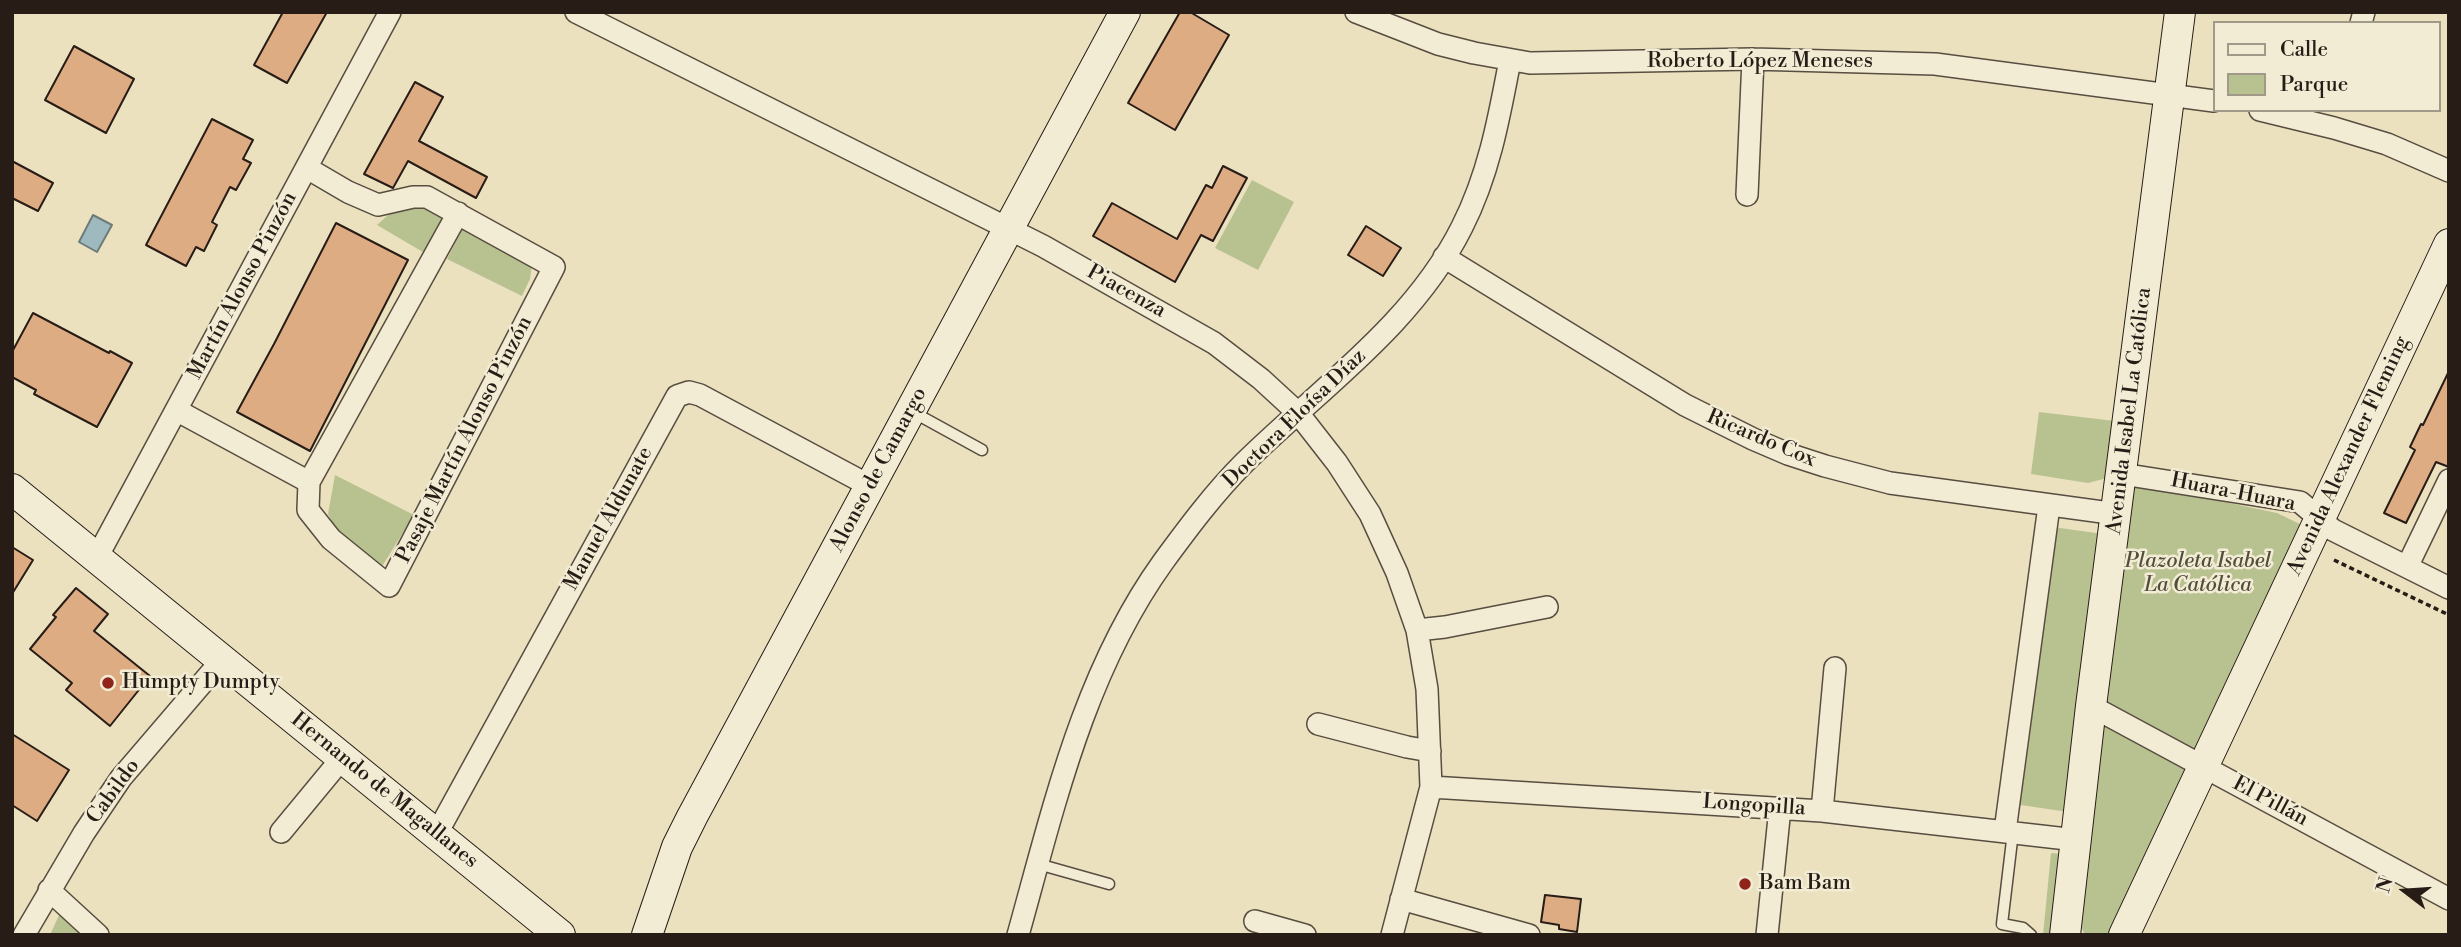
<!DOCTYPE html>
<meta charset="utf-8">
<style>
body{margin:0}
#map{position:relative;width:2461px;height:947px;overflow:hidden;background:#ebe1bf;font-family:"Libre Bodoni",serif}
canvas{display:block}
.frame{position:absolute;inset:0;border:14px solid #271c16;pointer-events:none}
.legend{position:absolute;left:2213px;top:21px;width:228px;height:91px;box-sizing:border-box;background:#f2ecd5;border:2px solid #a19989;margin:0;padding:9px 12px;list-style:none;font-size:21px;color:#271c16}
.legend li{display:flex;align-items:center;gap:14px;height:35px}
.legend b{width:35px;border:2px solid #a19989}
.north{position:absolute;left:2370px;top:856px;width:70px;height:70px;-webkit-text-stroke:5px #f2ecd5;paint-order:stroke;rotate:287deg;font-size:19px;font-weight:700;line-height:28px;text-align:center;color:#271c16}
.north::after{content:'';display:block;margin:auto;width:24px;height:32px;background:#271c16;clip-path:polygon(50% 0,100% 100%,50% 72%,0 100%)}
</style>
<div id="map">
<canvas width="2461" height="947"></canvas>
<div class="frame"></div>
<ul class="legend">
<li><b style="height:9px;background:#f2ecd5"></b>Calle</li>
<li><b style="height:19px;background:#b8c291"></b>Parque</li>
</ul>
<div class="north">N</div>
</div>
<script>
const c = document.querySelector('canvas').getContext('2d');
c.lineJoin = 'round';
function fillPath(path, color) { c.fillStyle = color; c.fill(path, 'evenodd'); }
function trace(path, color, width, dash) { c.strokeStyle = color; c.lineWidth = width; c.lineCap = dash ? 'butt' : 'round'; c.setLineDash(dash || []); c.stroke(path); }
function drawText(font, color, halo, rows, align = 'center') {
  c.font = font + ' "Libre Bodoni",serif'; c.lineWidth = 5; c.setLineDash([]); c.textBaseline = 'middle'; c.strokeStyle = halo; c.fillStyle = color; for (const [text, x, y, turn = 0] of rows) {
    c.save(); c.translate(x, y); c.rotate((+turn || 0) * Math.PI / 180); c.textAlign = isNaN(turn) ? turn : align; if (halo) c.strokeText(text, 0, 0); c.fillText(text, 0, 0); c.restore();
  }
}
const green = new Path2D(`
 M1252,180l42,22 -36,68 -43,-22z
 M422,206l26,12 -20,37 -51,-30 20,-18z
 M462,229l70,35 -2,15 -8,17 -75,-37z
 M2039,412l76,9 -8,57 -19,5 -57,-9z
 M335,475l79,40 -33,53 -42,-32 -11,-22z
 M2134,483l143,30 27,13 -194,404 -3,5h-22l-5,-11z
 M2053,527l50,7 -35,278 -54,-8z
 M2051,853l12,1 -10,81h-10z
 M60,913l23,22h-33z`);
const water = new Path2D(`
 M93,215l19,10 -15,27 -18,-10z`);
const building = new Path2D(`
 M283,12h44l-40,71 -33,-18z
 M1180,12h10l39,23 -54,95 -47,-27z
 M74,46l60,33 -28,54 -61,-33z
 M415,82l28,15 -24,44 68,36 -11,21 -68,-37 -15,27 -29,-14z
 M212,119l41,21 -10,19 8,4 -15,27 -6,-3 -18,35 5,3 -13,26 -8,-4 -10,19 -40,-21z
 M12,161l41,22 -15,28 -26,-13z
 M1223,166l24,12 -34,63 -12,-6 -26,47 -82,-46 19,-33 65,36 29,-54 6,3z
 M336,223l72,37 -98,191 -73,-39 37,-68z
 M1366,226l35,22 -18,28 -35,-21z
 M33,313l76,40 1,-2 22,12 -35,64 -63,-33 2,-4 -24,-13v-25z
 M2449,371v96l-13,-5 -30,61 -22,-10 31,-63 -5,-3 11,-23 2,1z
 M12,547l21,13 -21,34z
 M76,588l32,26 -14,17 56,45 -40,50 -44,-36 6,-7 -42,-34 26,-32 -3,-2z
 M12,734l57,36 -32,51 -25,-16z
 M1545,895l36,4 -4,33 -18,-3v-4l-18,-3z`);
const path = new Path2D(`
 M2334,560l115,55`);
const lane = new Path2D(`
 M911,411l71,39
 M2013,832l-11,92 21,4 8,7
 M1038,864l71,20`);
const street = new Path2D(`
 M576,12l467,234 171,97 47,36 37,34 39,50 33,51 27,59 20,57 10,59 4,98 -39,148
 M1356,12l82,32 36,9 56,10 223,-4 182,5 279,37
 M2361,23l3,-11
 M2260,110l74,18 53,16 62,27
 M307,168l41,24 30,13 35,-8h14l127,70 -165,319 -58,-47 -23,-29 1,-28 149,-269
 M1747,195l6,-136
 M1444,257l241,148 68,34 35,15 37,12 65,17 227,31
 M176,410l133,72
 M2122,474l178,28 33,28 116,58
 M96,559l294,-547
 M2407,567l42,-87
 M1417,630l28,-3 102,-20
 M2091,706l358,193
 M1318,724l89,23 23,4
 M1431,787l391,24 254,29
 M1822,811l13,-143
 M2005,831l44,-325
 M281,832l62,-75
 M437,833l240,-437 12,-4 11,3 170,91
 M49,890l49,45
 M1401,899l128,36
 M1255,921l50,14
 M24,935l60,-102 37,-55 101,-118
 M1018,935c36,-129 66,-263 145,-373 25,-34 51,-69 81,-99 75,-74 169,-138 218,-236 27,-53 37,-109 48,-167
 M1767,935l13,-127`);
const secondary = new Path2D(`
 M12,489l548,446
 M647,935l30,-88 15,-30 433,-805
 M2065,935l26,-229 89,-694
 M2124,935l325,-691`);
const markers = [
 [108,683,7,"#8f2418"],
 [1745,884,7,"#8f2418"]
];
const streetNames = [
 ["Roberto López Meneses",1760,62],
 ["Martín Alonso Pinzón",243,286,-62],
 ["Piacenza",1126,292,29],
 ["Avenida Isabel La Católica",2130,411,-83],
 ["Doctora Eloísa Díaz",1295,419,-44],
 ["Ricardo Cox",1761,439,23],
 ["Pasaje Martín Alonso Pinzón",465,440,-63],
 ["Avenida Alexander Fleming",2349,456,-65],
 ["Alonso de Camargo",879,470,-62],
 ["Huara-Huara",2233,493,11],
 ["Manuel Aldunate",609,519,-61],
 ["Hernando de Magallanes",384,791,39],
 ["Cabildo",114,792,-54],
 ["El Pillán",2270,802,28],
 ["Longopilla",1754,806,4]
];
const parkNames = [
 ["Plazoleta Isabel",2198,562],
 ["La Católica",2198,586]
];
const poiNames = [
 ["Humpty Dumpty",122,683],
 ["Bam Bam",1759,884]
];
fillPath(green, '#b8c291');
fillPath(water, '#9ebabe');
trace(water, '#6e7b7b', 2);
fillPath(building, '#deac83');
trace(building, '#271c16', 2);
trace(lane, '#584d40', 13);
trace(street, '#584d40', 24);
trace(secondary, '#271c16', 32);
trace(path, '#271c16', 3.5, [5, 3.5]);
trace(lane, '#f2ecd5', 10);
trace(street, '#f2ecd5', 21);
trace(secondary, '#f2ecd5', 30);
for (const [x, y, r, color] of markers) { const dot = new Path2D(); dot.arc(x, y, r, 0, 2 * Math.PI); c.fillStyle = color; c.fill(dot); trace(dot, '#f2ecd5', 2.5); }
drawText('21px', '#271c16', '#f2ecd5', streetNames);
drawText('italic 21px', '#524e3b', '#f2ecd5', parkNames);
drawText('21px', '#271c16', '#f2ecd5', poiNames, 'left');
</script>
